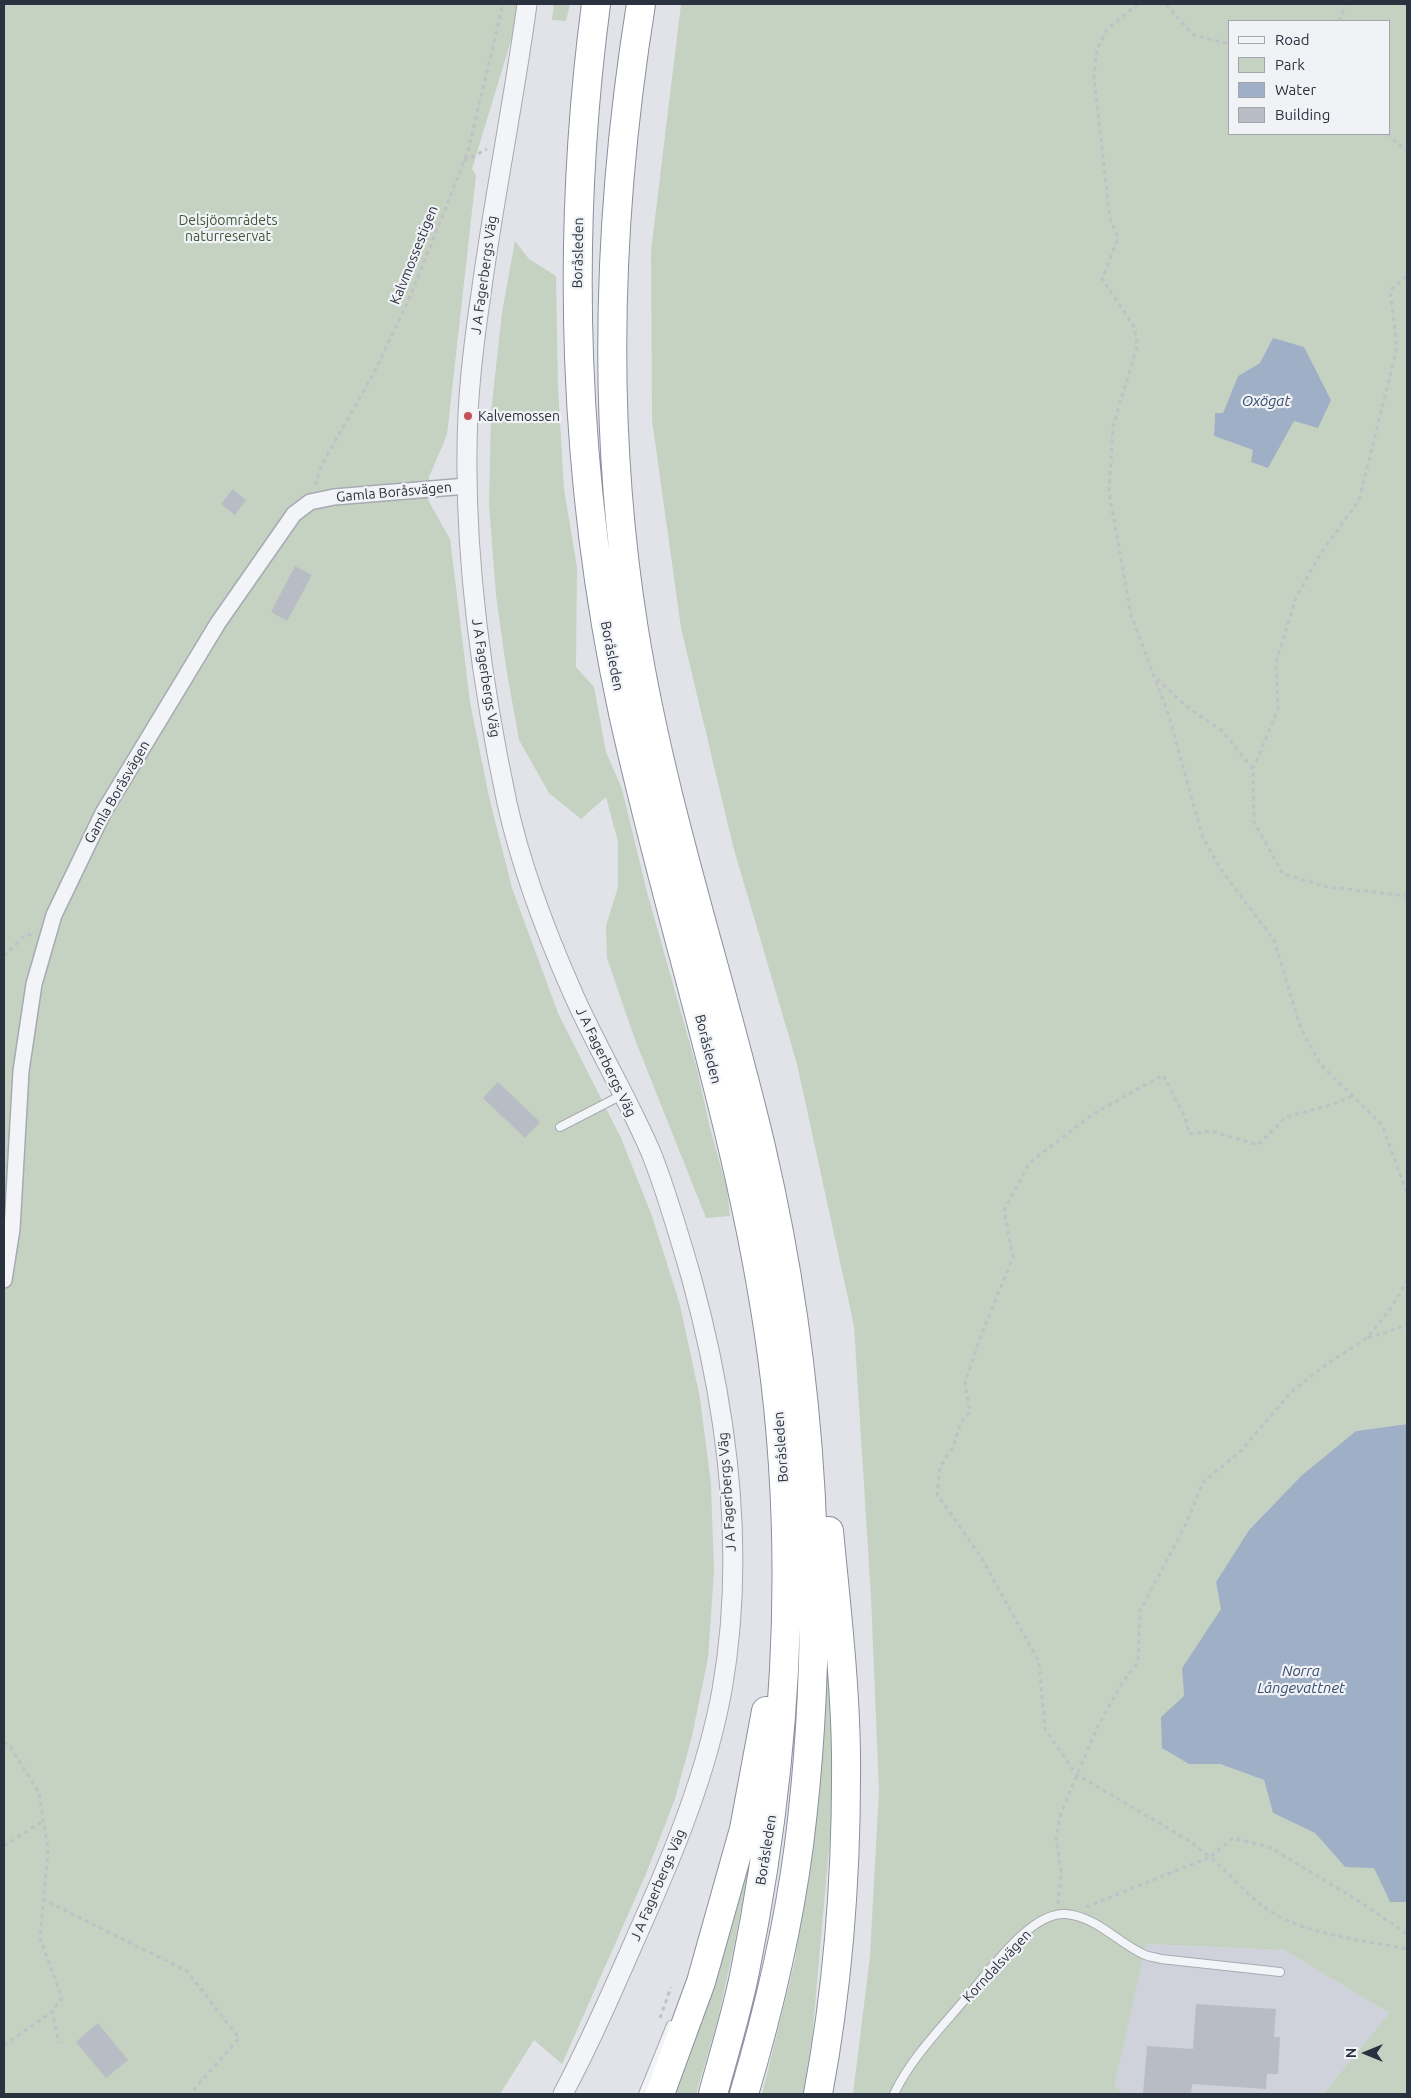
<!DOCTYPE html>
<meta charset="utf-8">
<style>
body{margin:0}
#map{position:relative;width:1411px;height:2098px;overflow:hidden;background:#e1e3e8;font-family:Ubuntu,sans-serif}
canvas{display:block}
.frame{position:absolute;inset:0;border:5px solid #2a313f;pointer-events:none}
.legend{position:absolute;left:1228px;top:20px;width:162px;height:115px;box-sizing:border-box;background:#f0f2f6;border:1px solid #a1a5ad;margin:0;padding:6px 9px;list-style:none;font-size:15px;color:#2a313f}
.legend li{display:flex;align-items:center;gap:10px;height:25px}
.legend b{width:25px;border:1px solid #a1a5ad}
.north{position:absolute;left:1341px;top:2028px;width:50px;height:50px;-webkit-text-stroke:4px #f0f2f6;paint-order:stroke;rotate:270deg;font-size:14px;font-weight:700;line-height:20px;text-align:center;color:#2a313f}
.north::after{content:'';display:block;margin:auto;width:18px;height:22px;background:#2a313f;clip-path:polygon(50% 0,100% 100%,50% 72%,0 100%)}
</style>
<div id="map">
<canvas width="1411" height="2098"></canvas>
<div class="frame"></div>
<ul class="legend">
<li><b style="height:6px;background:#f3f4f7"></b>Road</li>
<li><b style="height:14px;background:#c5d2c2"></b>Park</li>
<li><b style="height:14px;background:#9fafc5"></b>Water</li>
<li><b style="height:14px;background:#b8bcc5"></b>Building</li>
</ul>
<div class="north">N</div>
</div>
<script>
const c = document.querySelector('canvas').getContext('2d');
c.lineJoin = 'round';
function fillPath(path, color) { c.fillStyle = color; c.fill(path, 'evenodd'); }
function trace(path, color, width, dash) { c.strokeStyle = color; c.lineWidth = width; c.lineCap = dash ? 'butt' : 'round'; c.setLineDash(dash || []); c.stroke(path); }
function drawText(font, color, halo, rows, align = 'center') {
  c.font = font + ' Ubuntu,sans-serif'; c.lineWidth = 4.5; c.setLineDash([]); c.textBaseline = 'middle'; c.strokeStyle = halo; c.fillStyle = color; for (const [text, x, y, turn = 0] of rows) {
    c.save(); c.translate(x, y); c.rotate((+turn || 0) * Math.PI / 180); c.textAlign = isNaN(turn) ? turn : align; if (halo) c.strokeText(text, 0, 0); c.fillText(text, 0, 0); c.restore();
  }
}
const built = new Path2D(`
 M1145,1944l139,6 105,63 -66,81h-200l-8,-10z`);
const green = new Path2D(`
 M4,4h518l-50,165 4,6 -29,260 -18,42 -1,23 22,39 20,163 19,95 23,91 46,125 63,125 31,78 28,89 20,93 11,86 3,87 -6,87 -16,78 -17,63 -29,75 -84,190 -28,-24 -34,54h-496z
 M554,4h16l-4,17 -14,-1z
 M681,4h726v1420l-51,7 -54,44 -53,55 -33,52 6,27 -40,59 7,96h31l44,16 9,33 42,20 30,34h29l16,35h17v192h-84l66,-81 -105,-63 -138,-6 -31,140 8,10h-270l17,-138 9,-165 -8,-194 -17,-271 -57,-262 -64,-218 -52,-218 -29,-208 -1,-169zM1230,21h160v113h-160zM1260,363l60,16 11,21 -37,21 -41,29 -39,-14 1,-23h8l15,-37z
 M515,241l14,18 27,17 2,111 6,102 13,78 -1,100 18,20 12,65 16,37 25,103 50,177 13,59 17,61 3,27 -24,2 -72,-181 -27,-79 -1,-32 12,-39v-45l-12,-45 -25,22 -32,-26 -30,-53 -13,-73 -10,-72 -7,-90 2,-93 11,-100z
 M829,1666l2,3v157l-19,213 -9,55h-41l33,-134 15,-95 10,-95 6,-88z
 M754,1843l-21,108 -16,72 -21,71h-23z`);
const water = new Path2D(`
 M1273,338l31,9 27,53 -13,28 -24,-7 -26,47 -17,-6 2,-12 -39,-14 1,-23h8l15,-37 22,-13z
 M1407,1424v478h-17l-16,-34 -29,-1 -30,-34 -42,-20 -9,-33 -44,-16h-31l-27,-16 -1,-31 23,-21 -2,-28 39,-59 -5,-27 33,-52 53,-55 54,-44z`);
const building = new Path2D(`
 M233,489l13,11 -11,15 -14,-11z
 M295,566l17,9 -25,46 -16,-9z
 M498,1082l42,40 -15,16 -42,-40z
 M1196,2004l80,5 -2,28h6l-2,37h-11l-1,15 -74,-5 -1,10h-48l4,-48 46,3z
 M98,2023l30,37 -22,18 -30,-36z`);
const path = new Path2D(`
 M1138,4l-31,25 -10,20 -3,29 16,140 8,20 -16,41 33,49 2,19 -24,79 -4,66 22,123 38,101 33,119 17,32 55,73 27,89 20,36 61,60 25,68
 M1166,4l27,31 37,9
 M1340,21l5,-17
 M1387,134l20,17
 M464,161l23,-12
 M315,485l7,-21 52,-91 35,-74 35,-87 24,-61 35,-147
 M1157,679l29,27 36,25 31,38 1,53 29,52 45,13 79,9
 M1253,769l25,-60 -2,-47 20,-64 23,-42 40,-56 38,-152 -7,-58 17,-14
 M4,956l20,-20 8,-2
 M1352,1096l-18,8 -48,13 -28,28 -47,-14 -22,3 -4,-17 -22,-42 -70,39 -64,49 -25,48 9,46 -33,81 -15,45 5,29 -9,10 -8,25 -13,20 -3,27 44,63 58,105 6,67 31,45 112,66 22,17 23,-19 38,10 91,55 45,31
 M1368,1338l39,-13
 M4,1742l6,4 29,47 9,57 -8,88 22,60 -10,14 7,31
 M4,1846l39,-25
 M42,1899l145,72 52,67 -49,56
 M1058,1904l3,-32 -5,-34 5,-25 36,-85 25,-45 16,-21 2,-51 46,-87 17,-42 37,-30 51,-60 36,-28 40,-26 22,-27 18,-30
 M1086,1907l124,-50c21,17 37,39 60,54 37,24 94,29 137,38
 M660,2018l11,-31
 M4,2045l48,-33`);
const service = new Path2D(`
 M560,1127l62,-32
 M643,2094l28,-69
 M894,2094c17,-36 47,-66 73,-97 17,-20 35,-44 55,-62 11,-10 28,-22 44,-21 31,3 51,28 77,40 5,3 12,3 18,5l119,13`);
const minor = new Path2D(`
 M4,1280l8,-51 9,-158 13,-87 20,-69 49,-102 115,-190 76,-109 16,-12 24,-5 133,-11`);
const tertiary = new Path2D(`
 M527,4c-13,97 -33,193 -46,290 -6,40 -11,80 -13,120 -6,130 12,262 39,389 14,63 38,127 64,186 24,56 57,109 81,166 16,41 28,83 40,125 36,132 54,273 30,410 -15,82 -47,160 -81,236 -25,57 -49,113 -78,168`);
const motorway = new Path2D(`
 M596,4c-31,235 -23,477 27,709 47,215 120,425 149,643 28,206 14,412 -27,615 -8,41 -21,82 -32,123
 M641,4c-33,205 -40,420 -7,626 28,175 86,344 127,517 53,227 67,466 38,698 -11,84 -31,168 -55,249
 M660,2094l41,-112 43,-153 22,-118
 M818,2094c21,-112 29,-226 28,-340 -1,-74 -10,-149 -17,-223`);
const markers = [
 [468,416,5,"#c3505a"]
];
const parkNames = [
 ["Delsjöområdets",228,220],
 ["naturreservat",228,236]
];
const streetNames = [
 ["Boråsleden",578,253,-89],
 ["Kalvmossestigen",414,255,-68],
 ["J A Fagerbergs Väg",484,275,-82],
 ["Gamla Boråsvägen",394,492,-5],
 ["Boråsleden",612,656,79],
 ["J A Fagerbergs Väg",486,678,81],
 ["Gamla Boråsvägen",117,792,-60],
 ["Boråsleden",708,1049,76],
 ["J A Fagerbergs Väg",606,1062,64],
 ["Boråsleden",781,1447,-94],
 ["J A Fagerbergs Väg",727,1492,-94],
 ["Boråsleden",766,1850,-81],
 ["J A Fagerbergs Väg",658,1885,-67],
 ["Korndalsvägen",997,1966,-47]
];
const poiNames = [
 ["Kalvemossen",478,416]
];
const waterNames = [
 ["Oxögat",1266,401],
 ["Norra",1301,1671],
 ["Långevattnet",1301,1688]
];
fillPath(built, '#cfd2da');
fillPath(green, '#c5d2c2');
fillPath(water, '#9fafc5');
fillPath(building, '#b8bcc5');
trace(service, '#a6aab2', 10);
trace(minor, '#a6aab2', 18);
trace(tertiary, '#a6aab2', 21);
trace(motorway, '#89909e', 30);
trace(path, '#bfc1c7', 3, [4, 4]);
trace(service, '#f3f4f7', 8);
trace(minor, '#f3f4f7', 15);
trace(tertiary, '#f3f4f7', 19);
trace(motorway, '#fff', 28);
for (const [x, y, r, color] of markers) { const dot = new Path2D(); dot.arc(x, y, r, 0, 2 * Math.PI); c.fillStyle = color; c.fill(dot); trace(dot, '#f0f2f6', 2); }
drawText('14px', '#3d5939', '#f0f2f6', parkNames);
drawText('14px', '#2a313f', '#f0f2f6', streetNames);
drawText('14px', '#2a313f', '#f0f2f6', poiNames, 'left');
drawText('italic 15px', '#384d6f', '#f0f2f6', waterNames);
</script>
